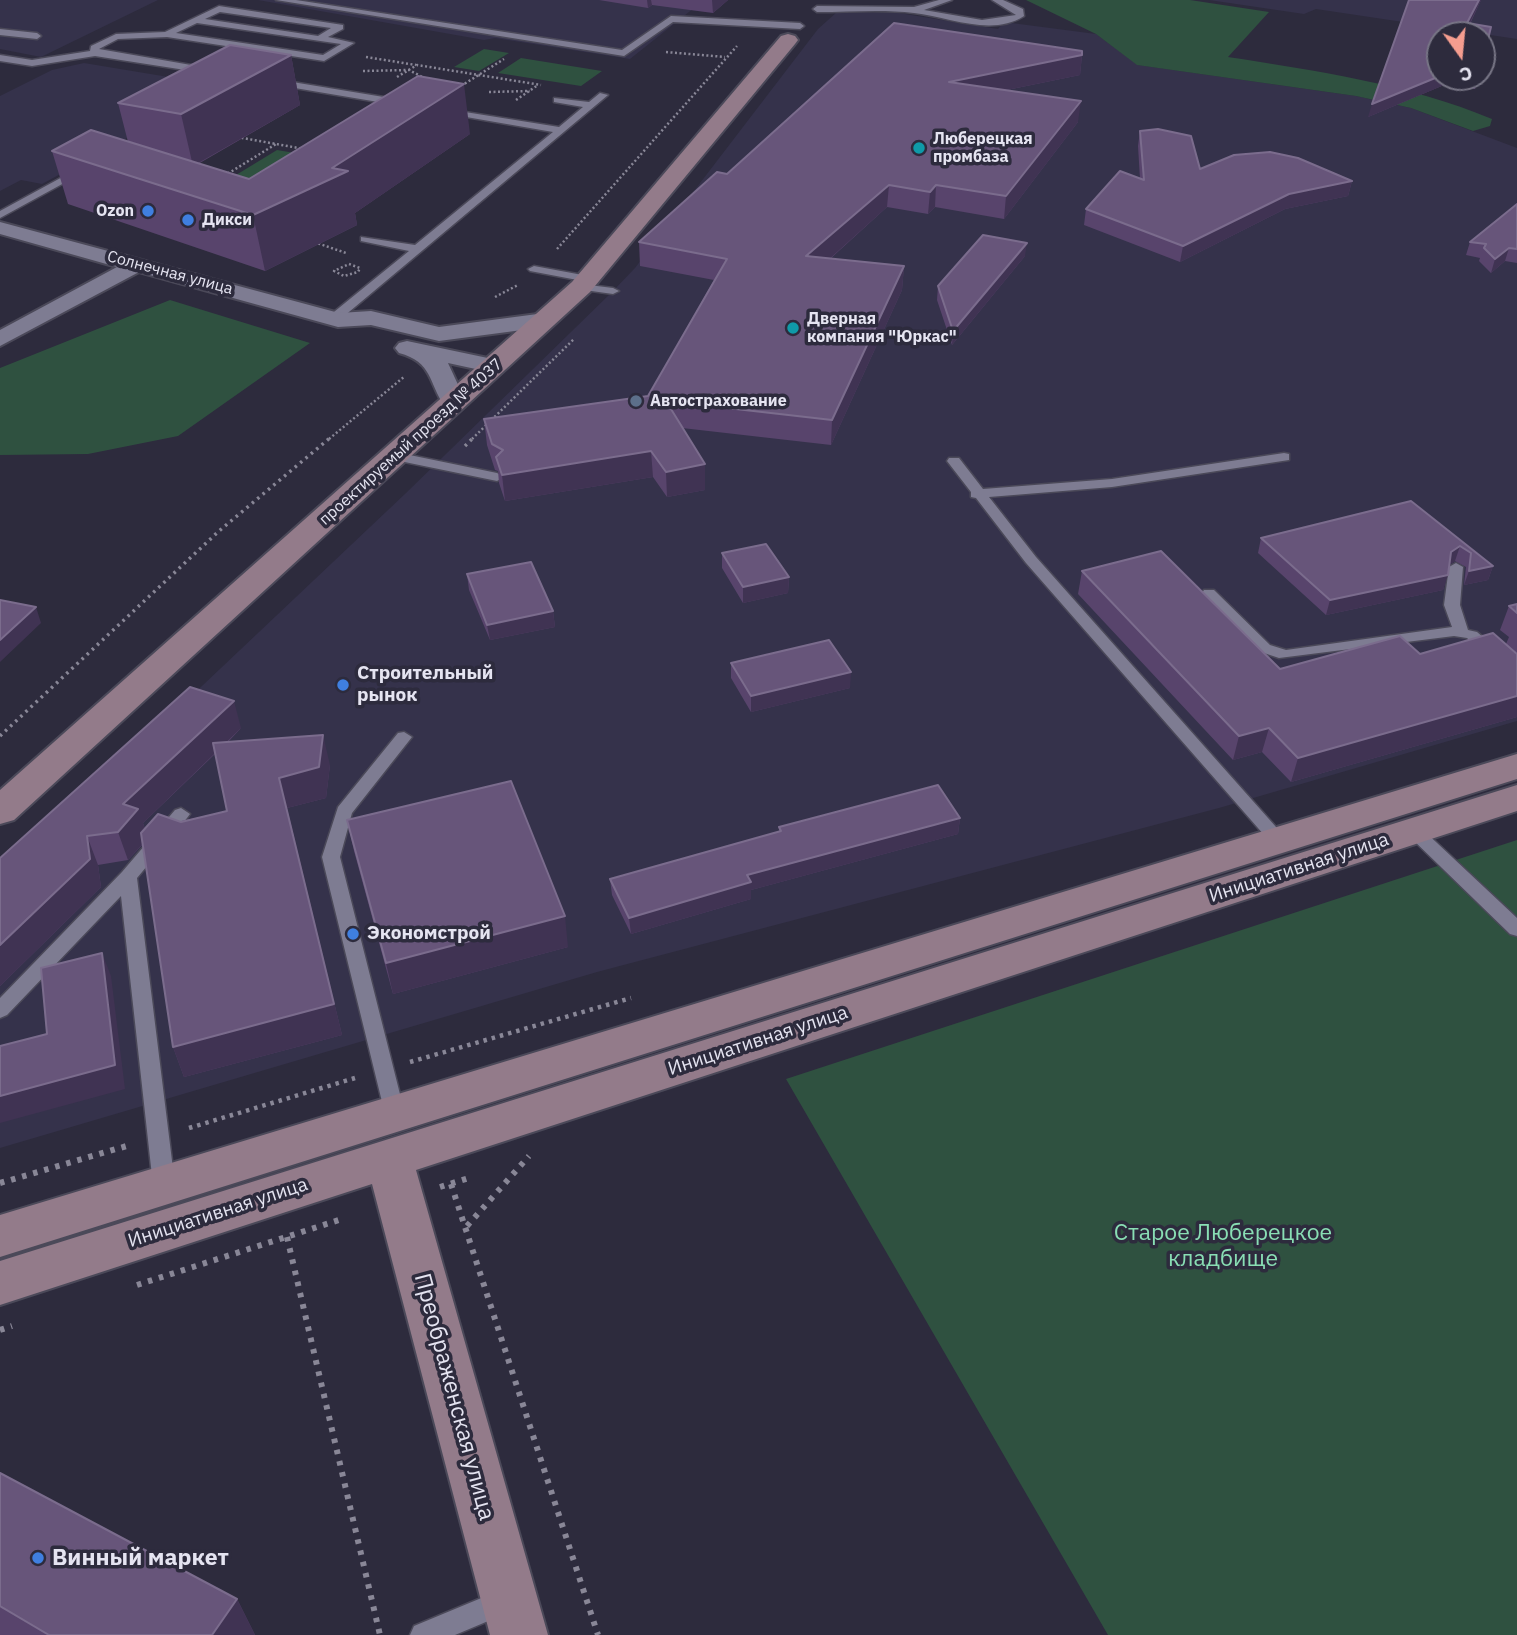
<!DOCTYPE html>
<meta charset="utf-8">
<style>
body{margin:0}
#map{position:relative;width:1517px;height:1635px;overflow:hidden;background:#2d2b3d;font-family:"IBM Plex Sans",sans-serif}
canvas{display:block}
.north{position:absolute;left:1426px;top:21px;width:70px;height:70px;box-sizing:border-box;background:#2d2b3d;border:2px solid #777585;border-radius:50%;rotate:165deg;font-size:19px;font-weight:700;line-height:28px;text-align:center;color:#e5e4f1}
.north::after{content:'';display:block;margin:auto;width:24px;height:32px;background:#f59d8f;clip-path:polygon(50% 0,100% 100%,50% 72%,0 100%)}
</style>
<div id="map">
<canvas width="1517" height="1635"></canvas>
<div class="north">С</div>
</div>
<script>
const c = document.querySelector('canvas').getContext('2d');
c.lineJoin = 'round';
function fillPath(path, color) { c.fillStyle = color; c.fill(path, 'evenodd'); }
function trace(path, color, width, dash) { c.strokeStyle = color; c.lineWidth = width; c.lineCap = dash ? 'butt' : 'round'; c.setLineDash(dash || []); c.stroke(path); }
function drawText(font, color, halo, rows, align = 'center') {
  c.font = font + ' "IBM Plex Sans",sans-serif'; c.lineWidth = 7; c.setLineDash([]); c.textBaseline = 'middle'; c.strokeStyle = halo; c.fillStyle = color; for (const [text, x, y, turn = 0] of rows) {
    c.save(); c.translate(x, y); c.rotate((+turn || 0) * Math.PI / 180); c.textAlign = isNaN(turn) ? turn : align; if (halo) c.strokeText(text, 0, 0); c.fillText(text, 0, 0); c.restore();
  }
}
const built = new Path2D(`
 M0,0h158l-117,57 -41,-8z
 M258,0h446l-74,59 -135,-21 -11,2z
 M1209,0h308v39l-201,-30 -12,5z
 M837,12l62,1 99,16 6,-7 92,12 42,31 218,31 55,12 106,40v573l-298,87 -622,164 -597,176v-271l406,-384 207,-202 22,-23 183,-239z
 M84,63l139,23 -181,98 -21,-4 -21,11v-95l52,-26z`);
const green = new Path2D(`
 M1026,0h164l79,12 -41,45c90,14 180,27 264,62l-2,7 -17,5 -62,-23 -55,-12 -219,-31 -41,-31z
 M484,49l25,4 -30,18 -25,-4z
 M521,58l81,13 -21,15 -83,-13z
 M277,150l30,5 -50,43 -39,-12z
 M170,300l140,43 -132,93 -90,18 -88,1v-87z
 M1517,840v795h-409l-322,-556z`);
const pathFar3 = new Path2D(`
 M666,52l59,5
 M366,57l50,8
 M363,71l46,-1 19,10
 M397,77l20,-12 124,20
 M461,86l43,-27
 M489,92l41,-1
 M516,100l22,-15
 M237,137l67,12
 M224,176l52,-32
 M314,242l32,11
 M557,249l180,-203
 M349,264l11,4 -2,4 -14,4 -10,-5z
 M495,297l23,-12
 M329,439l76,-63
 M472,439l102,-100`);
const pathFar2 = new Path2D(`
 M465,446l9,-9
 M0,736l219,-205 112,-94`);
const pathFar1 = new Path2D(`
 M410,1062l221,-64
 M189,1128l166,-50`);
const path = new Path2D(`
 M0,1183l130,-38
 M451,1184l147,451
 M440,1187l32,-10
 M467,1226l62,-70
 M287,1237l93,398
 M137,1285l205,-66
 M0,1330l12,-4`);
const lane = new Path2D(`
 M276,0h20l326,50 49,-34 129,7 4,3 -4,3 -127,-7 -49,34z
 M939,0h13l-28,10 58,10 34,-5 -24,-15h11l20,9 1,7c-32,21 -75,1 -110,-3 -31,-4 -65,-1 -97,-1l-4,-3 4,-3 97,1z
 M219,6l124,19v4l-15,8 26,6 -30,18 -157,-24 -49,2 -19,10 115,20 -3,5 -116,-18 -63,10 -32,-5v-6l32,5 58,-9 1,-5 25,-12 49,-2zM220,12l111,16 -13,8 -113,-17zM197,23l144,21 -18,11 -147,-22z
 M0,29l37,4 4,3 -4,3 -37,-4z
 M274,79l128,21 5,3 -5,3 -131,-22v-4z
 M600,93l8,2 -271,227h-8v-6l80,-65 -48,-10v-4l54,8 138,-113 -110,-19 -3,-1v-4l119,19 24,-20 -29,-5v-4l35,4z
 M77,169l9,2 -86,47v-7z
 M534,266l54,10 6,3 -6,3 -58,-11 -2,-2z
 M581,284l32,4 6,3 -6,3 -36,-5v-4z
 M395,452l102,21 7,4 -7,4 -107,-22v-6z
 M1284,453l5,1v6l-177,27 -123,10 47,60 248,279 3,4 -3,4h-12l-246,-281 -50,-65 -5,-1v-5l-24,-31 2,-3h10l24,31 129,-10z
 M1456,563l7,4 -3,38 8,25 9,2 40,34v13l-6,-2 -44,-39 -13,-2 -175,22 -21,-7 -56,-58 2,-3h10l56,55 16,5 166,-23 -8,-22 5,-38z
 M404,732l8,5 -60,76 -12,44 65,257 -3,6 -7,2 -7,-2 -3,-6 -63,-257 16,-50 60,-74z
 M181,808l9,6 -3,4 -50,60 38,307 -3,6 -8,3 -8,-3 -3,-6 -32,-289 -114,119 -7,3v-20l122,-126 53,-62z
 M1414,825l6,2 97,91v18l-7,-2 -102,-99 -3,-4z
 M503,1589l9,4 4,9 -4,9 -57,24h-45l4,-9z`);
const street = new Path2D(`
 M0,222l339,91 32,-2 68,16 106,-14 11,7 -11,7 -106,14 -68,-16 -33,2 -199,-55 -139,74v-16l117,-63 -117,-33z
 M407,341l95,20 4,5 -4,5 -8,2 -46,-10 18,39 -3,5h-18c-17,-25 -12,-45 -46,-54l-4,-5 4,-5z`);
const secondary = new Path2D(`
 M788,34l7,2 3,4 -3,4 -205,248 -576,528 -14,4v-34l572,-508 209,-246z
 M1517,754v25l-1517,478v-42z
 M1517,785v26l-1101,359 132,465h-58l-118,-451 -372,121v-44z`);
const wall = new Path2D(`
 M599,0h129l-15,13 -61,-8 -4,3z
 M1481,0l-11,24 12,11 -42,42h39l-4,12 -31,-4 -76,32z
 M291,55l9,50 -102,59 51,15 221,-45 -115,79 2,12 -92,46 -197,-67 -16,-53 76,-9 -10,-39z
 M1082,55l-2,20 -73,15 71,32 -74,97 -69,-12 -7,7 -41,-7 -57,52 74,7 -2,24 -71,155 -149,-17 23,62 -38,7 -14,-20 -148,24 -6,-18 -1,-12 -3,-1 -8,-25 -3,-26 164,-23 66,-116 -74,-14 -1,-24 88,-68z
 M1140,131l60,38 152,12 -4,15 -63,13 -105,53 -96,-37 2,-16 54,-30 -2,-33z
 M1517,204v59l-12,-2 -14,12 -12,-12 1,-3 -14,-3 4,-13z
 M1025,256l-73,89 -15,-45 1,-14z
 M1411,501l82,65 -5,14 -24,5 2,-18 -11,-6 -5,3 -7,26 -117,25 -68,-62 3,-15z
 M722,553l67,24 -1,16 -45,10 -21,-35z
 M1082,571l198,98 226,-25 3,-7 -9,-7 9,-24 8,-2v113l-226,65 -29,-30 -29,8 -155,-166z
 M467,574l86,37 2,16 -65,13 -21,-50z
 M731,663l119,25 -99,24 -20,-34z
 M241,728l-13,14 102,23 -4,33 -39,10 55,227 -158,42 -11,-30 -30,-203 -15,16 -30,5 3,22 -101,99v-128zM215,754l12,57 -82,18 -2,-6z
 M960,818l-2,16 -207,56v9l-120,35 -19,-39 -2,-16 169,-47v-5z
 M347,820l221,127 -175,47 -39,-143z
 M0,1473l237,126 18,36h-255z`);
const shadedWall = new Path2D(`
 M647,0h4l1,5 -4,3z
 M712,0h16l-15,13z
 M1479,0h2l-17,35 3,-12z
 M291,55l9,50 -107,61 -12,-52z
 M1082,55l-2,20 -132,27 1,-20z
 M1440,76v1h7l-3,8 -76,32 4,-13z
 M464,84l6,50 -115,79 2,12 -92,46 -12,-56 79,-47z
 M1081,101l-3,21 -74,97 2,-23z
 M1352,181l-4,15 -63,13 -105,53 3,-16 106,-52z
 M889,185l-2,22 -81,73v-24z
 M936,185l-1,22 -7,7 2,-22z
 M1027,243l-2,13 -73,89 1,-14z
 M1509,248l-4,13 -14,12 4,-14z
 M904,266l-2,24 -71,155 1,-25z
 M651,451l2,26 -148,24 -3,-26z
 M705,464v26l-38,7 -1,-25z
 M1460,546l-5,15 -9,6 5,-15z
 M1493,566l-5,14 -24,5 5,-14z
 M1448,575l-5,15 -117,25 4,-15z
 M789,577l-1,16 -45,10v-16z
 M36,607l5,16 -41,39v-22z
 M553,611l2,16 -65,13 -3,-15z
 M851,672l-1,16 -99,24v-16z
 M1517,696v21l-226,65 7,-24z
 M234,701l7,27 -98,95 5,15 -20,22 -10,-28 5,-28z
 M1269,728l-7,24 -29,8 6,-24z
 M323,735l7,30 -4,33 -39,10 55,227 -158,42 -11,-30 106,-269z
 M960,818l-2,16 -207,56v9l-120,35 -2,-16 118,-43z
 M87,836l11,29 3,22 -101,99v-41z
 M565,916l3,31 -175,47 -7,-31z
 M102,953l9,23 14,113 -125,34v-27l115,-31z
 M237,1599l18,36h-43z`);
const building = new Path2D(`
 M1409,0h70l-12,23 24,4 -9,36v-28h-42v41l-68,28z
 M894,23l188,28v4l-133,27 132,19 -75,95 -70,-11 -6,7 -41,-7 -83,71 98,10 -72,154 -166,-19 39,63 -39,8 -15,-21 -149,24 -6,-18 7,-7 -11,-6 -8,-25 164,-23 79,-137 -88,-17 78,-70 10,2z
 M230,45l61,10 -110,59 -63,-11z
 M418,76l46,8 -132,84 16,3 -95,44 -201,-64 39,-21 158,49z
 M1158,129l33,7 9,33 34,-14 36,-3 28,6 54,23 -63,13 -106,52 -97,-37 34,-38 24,9 -4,-49z
 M1517,204v45l-8,-1 -14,11 -11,-11 2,-4 -16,-2z
 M983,235l44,8 -74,88 -15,-45z
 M1411,501l82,65 -24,5 2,-18 -11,-7 -9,6 -3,23 -118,25 -69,-62z
 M766,544l23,33 -46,10 -21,-34z
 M1161,551l119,118 120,-33 20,18 73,-21 24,21v42l-219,62 -29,-30 -30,8 -157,-165z
 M531,562l22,49 -66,14 -20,-51z
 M0,600l36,7 -36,33z
 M1517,604v9l-8,-7z
 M829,640l22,32 -100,24 -20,-33z
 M190,687l44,14 -111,103 15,5 -20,23 -31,4 3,23 -90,86v-87z
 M323,735l-4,32 -40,11 55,226 -161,43 -32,-214 17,-19 23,8 46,-11 -14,-68z
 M511,781l54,135 -179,47 -39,-143z
 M938,785l22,33 -213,57 4,7 -122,36 -19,-39 171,-48 -2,-4z
 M102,953l13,112 -115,31v-50l47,-12 -6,-66z
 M0,1473l237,126 -25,36h-163l-49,-29z`);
const markers = [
 [919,148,7,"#0f9aa8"],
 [148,211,7,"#3f7fe0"],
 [188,220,7,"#3f7fe0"],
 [793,328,7,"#0f9aa8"],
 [636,401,7,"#5c6f8a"],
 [343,685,7,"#3f7fe0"],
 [353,934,7,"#3f7fe0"],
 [38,1558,7,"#3f7fe0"]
];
const farPoinames = [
 ["Люберецкая",933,139],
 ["промбаза",933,157],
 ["Ozon",134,211,"right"],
 ["Дикси",202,220],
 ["Дверная",807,319],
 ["компания \"Юркас\"",807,337],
 ["Автострахование",650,401]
];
const farStreetnames = [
 ["Солнечная улица",170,273,15],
 ["проектируемый проезд № 4037",411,442,-42]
];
const poiNames = [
 ["Строительный",357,674],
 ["рынок",357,696],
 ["Экономстрой",367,934]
];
const streetNames = [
 ["Инициативная улица",1299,868,-18],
 ["Инициативная улица",758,1041,-18],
 ["Инициативная улица",218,1213,-18]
];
const nearParknames = [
 ["Старое Люберецкое",1223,1233],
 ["кладбище",1223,1259]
];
const nearStreetnames = [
 ["Преображенская улица",454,1397,75]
];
const nearPoinames = [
 ["Винный маркет",52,1558]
];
fillPath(built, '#35324b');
fillPath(green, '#2f5140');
trace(lane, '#4b4959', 3);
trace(street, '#4b4959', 4);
trace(secondary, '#4b4959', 4);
trace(pathFar3, '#898797', 2.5, [2, 2.5]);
trace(pathFar2, '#898797', 3.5, [2.5, 4.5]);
trace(pathFar1, '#898797', 4.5, [3.5, 5]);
trace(path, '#898797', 6, [4.5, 7]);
fillPath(lane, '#7e7c92');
fillPath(street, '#7e7c92');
fillPath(secondary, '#937b8a');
fillPath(wall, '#58446c');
fillPath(shadedWall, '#403353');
fillPath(building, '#67557a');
trace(building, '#7b6c8d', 2);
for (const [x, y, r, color] of markers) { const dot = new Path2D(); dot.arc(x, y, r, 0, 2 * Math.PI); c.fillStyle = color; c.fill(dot); trace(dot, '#2d2b3d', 2.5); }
drawText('bold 16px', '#e5e4f1', '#2d2b3d', farPoinames, 'left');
drawText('16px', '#e5e4f1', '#2d2b3d', farStreetnames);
drawText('bold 19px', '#e5e4f1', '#2d2b3d', poiNames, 'left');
drawText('19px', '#e5e4f1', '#2d2b3d', streetNames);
drawText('23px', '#89deb4', '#2d2b3d', nearParknames);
drawText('23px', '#e5e4f1', '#2d2b3d', nearStreetnames);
drawText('bold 23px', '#e5e4f1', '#2d2b3d', nearPoinames, 'left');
</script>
